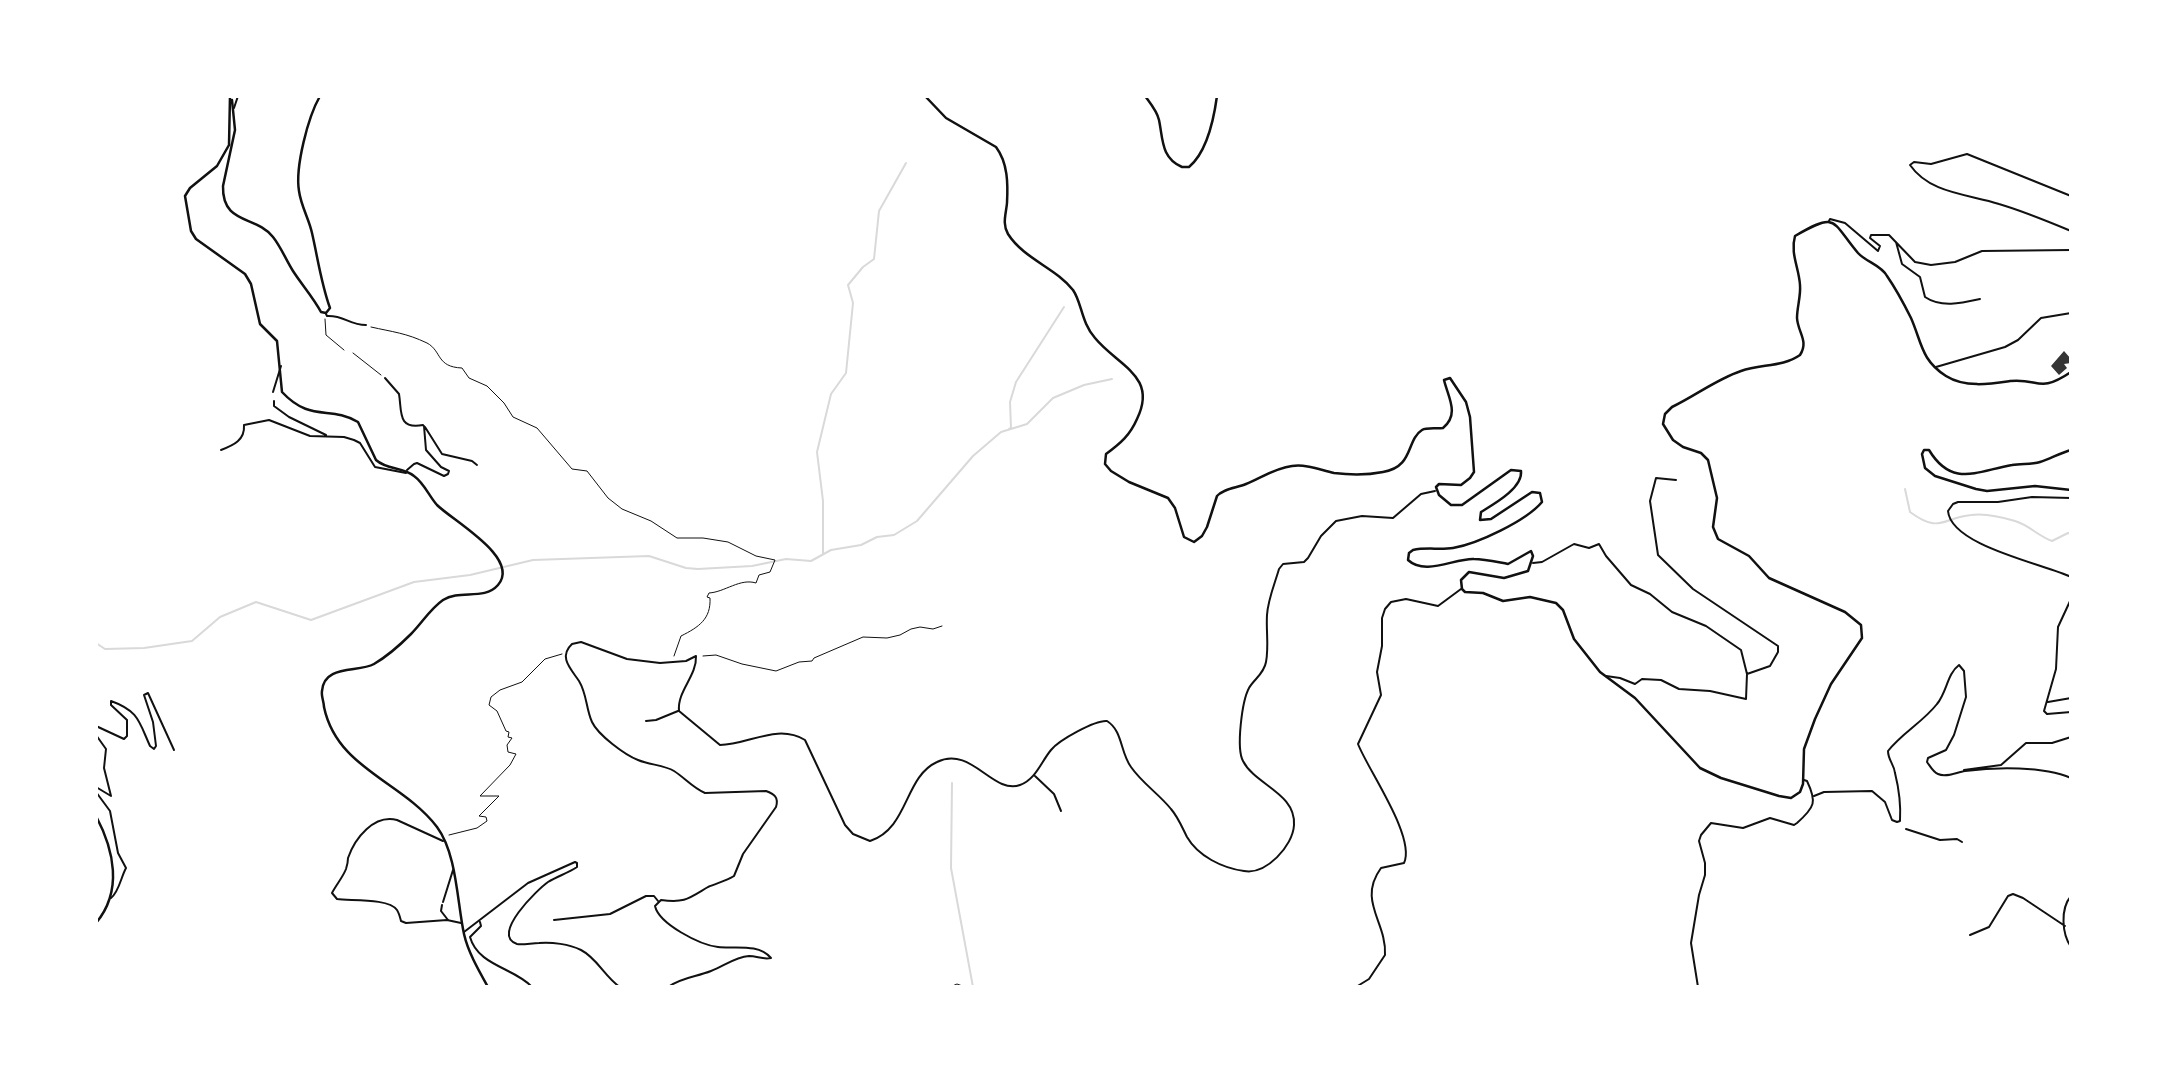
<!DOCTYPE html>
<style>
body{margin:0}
#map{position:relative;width:2167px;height:1083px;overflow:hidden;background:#fff;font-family:"Noto Sans",sans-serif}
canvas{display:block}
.frame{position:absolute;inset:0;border:98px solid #fff;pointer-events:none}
</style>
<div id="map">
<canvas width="2167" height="1083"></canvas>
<div class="frame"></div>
</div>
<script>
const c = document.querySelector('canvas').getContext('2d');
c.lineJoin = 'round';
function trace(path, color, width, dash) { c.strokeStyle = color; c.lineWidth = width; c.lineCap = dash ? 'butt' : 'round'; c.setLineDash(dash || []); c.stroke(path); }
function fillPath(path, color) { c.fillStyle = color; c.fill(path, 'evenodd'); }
const stream = new Path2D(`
 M1009,429l2,-1 -1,-26 6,-20 48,-75
 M1905,489l5,23c30,22 32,6 61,3 13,-2 31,2 44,6 14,4 23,15 37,20l16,-8 3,1
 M823,554v-53l-6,-49 14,-58 15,-21 7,-70 -5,-18 15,-18 11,-8 5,-48 27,-48
 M96,643l9,6 39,-1 48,-7 28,-24 36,-15 55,18 103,-38 56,-7 63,-15 116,-4 37,12 12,1 54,-3 34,-7 25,2 20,-11 30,-5 16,-8 17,-2 23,-14 56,-65 28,-24 26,-8 26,-26 31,-13 28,-6
 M952,783l-1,85 22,119`);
const building = new Path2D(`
 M2064,351l7,8v4l-7,1 3,4 -8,7 -8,-9z`);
const path = new Path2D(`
 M325,319l1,16 18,15
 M371,327c22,5 35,6 56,16 15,8 9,24 35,25l7,10 18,8 17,17 9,14 24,11 35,41 15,2 21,27 14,11 29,12 26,17h26l25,4 28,14 19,4 -5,12 -11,3 -3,8c-16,-5 -31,9 -47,10l-2,4 3,1c1,21 -11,29 -29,38l-7,20
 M353,353l28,22
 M703,656l13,-1 26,9 34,7 23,-9 13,-1 2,-3 49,-21 24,1 13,-3 11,-6 9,-2 13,2 9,-3
 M449,835l28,-7 10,-7 -1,-4 -7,-1 20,-20h-19l30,-31 6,-11 -8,-2 -1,-7 5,-7 -4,-1 1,-5 -3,-1 -9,-20 -8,-6 2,-8 9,-7 22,-8 23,-23 17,-5
 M950,987l7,-3 8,3`);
const pedestrian = new Path2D(`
 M443,902l10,-32
 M442,905l-1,6 7,9`);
const minor = new Path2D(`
 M234,108l4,-12
 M2071,196l-104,-42 -36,10 -17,-2 -4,3c20,29 59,29 89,39 24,7 48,17 72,27
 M1829,221l1,-2 15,4 33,28 2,-5 -10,-8 1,-3h18l26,27 16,3 24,-3 27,-11 89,-1
 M1896,242l6,22 18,13 5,20c16,11 37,6 55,2
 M326,314l1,2c17,-1 22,9 39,9
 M1936,367l69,-20 13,-7 23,-22 30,-5
 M385,378l14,16c3,17 -2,36 24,31
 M273,392l8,-26
 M274,401v5l15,11 37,18
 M425,427l17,27 30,7 5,4
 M221,450c13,-5 24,-10 23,-25l25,-5 41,16 34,1 10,3 6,3 15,24 31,6
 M407,470l7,-6 3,-1 27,13 4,-2 1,-3 -8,-4 -15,-17 -2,-24
 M2071,498l-39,-1 -34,5h-40l-5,2 -5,7c3,35 96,53 123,66
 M1533,563l9,-1 32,-18 15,4 10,-4 7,12 25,29 19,9 22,18 34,14 35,24 6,24
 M2071,599l-13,28 -2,42 -12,42 3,3 24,-2
 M1606,676l14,2 15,6 7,-5 19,1 18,9 31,2 36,8 1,-25 23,-8 8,-14v-6l-85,-57 -35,-34 -8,-54 6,-23 20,2
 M2048,702l23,-4
 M646,721l10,-1 22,-9
 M96,726l28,13 3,-3v-16l-16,-15v-4c28,10 28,21 39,45l4,3 2,-3 -3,-24 -9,-27 4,-2 26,57
 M96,735l10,14 -2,19 7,28 -15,-9
 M1964,770l37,-5 25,-22h26l19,-6
 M1035,776l19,18 7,17
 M96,792l14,19 8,42 8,15c-5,9 -7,24 -15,30
 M1814,796l10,-4 48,-1 13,11 7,18 5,2 3,-1c1,-17 -1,-32 -5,-48 -1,-9 -7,-13 -7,-22 14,-18 35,-29 49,-47 10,-12 10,-30 22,-39l5,6 2,26 -12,38 -8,15 -18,8 -1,4c3,4 6,10 11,12 8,4 19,-2 27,-3 31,-4 78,-5 106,7
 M1906,829l34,11 17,-1 5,3
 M443,841l-46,-21c-23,-6 -42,18 -49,38 0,2 -1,8 -2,11 -3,8 -10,16 -14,24l5,6c13,2 52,-1 60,11 2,3 3,7 4,11l5,2 41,-3 14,3
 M2071,896c-11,13 -9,38 0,51
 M554,920l56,-6 36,-18h8l4,5
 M480,922l1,4 -11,11c8,29 45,31 62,50
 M464,932l64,-49 47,-21 2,1v4c-9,6 -19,9 -29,15 -10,7 -58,53 -31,62 6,1 15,-1 22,-1 13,-1 30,1 42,7 16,8 24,27 39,37
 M1970,935l19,-8 19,-31 5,-2 10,4 42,28
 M198,987h4
 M668,987c14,-10 28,-10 43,-16 13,-5 24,-14 38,-15 8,0 14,4 22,2 -13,-15 -36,-9 -53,-11 -18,-2 -59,-23 -63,-41l6,-6c24,3 27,-1 47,-13 9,-4 18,-6 26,-11l9,-22 33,-47c3,-10 -2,-13 -10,-16l-61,2c-12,-5 -20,-15 -31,-22 -10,-6 -24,-6 -36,-11 -13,-5 -40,-25 -46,-38 -6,-13 -5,-28 -13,-41 -8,-12 -21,-24 -7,-37l9,-2 46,17 33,4 26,-2 10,-5c1,20 -19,35 -17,55l41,34c28,0 57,-22 85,-5l40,85 8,9 17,7c39,-13 34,-64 67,-79 34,-17 56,33 83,23 16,-6 21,-23 31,-35 8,-10 44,-30 56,-29 16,10 13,31 24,46 11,16 28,27 40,42 7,8 11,18 16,28 11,19 35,31 57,34 22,4 49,-25 50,-46 2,-32 -39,-40 -51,-64 -7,-13 -1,-60 6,-73 5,-9 15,-14 17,-26 3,-15 0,-32 1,-47 1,-16 8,-32 12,-46l4,-5 21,-2 4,-4 13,-22 15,-15 26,-5 31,2 28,-24 14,-3
 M1356,987l13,-8 16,-24c2,-33 -28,-54 -4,-87l23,-5c12,-26 -36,-93 -46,-119l23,-49 -4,-23 5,-26v-28l3,-9 6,-7 15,-3 32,7 23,-17
 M1698,987l-7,-44 8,-48 6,-20v-12l-6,-22 2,-6 10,-12 32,5 27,-10 24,7 3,-2c18,-16 20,-21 10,-42l-3,-1`);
const tertiary = new Path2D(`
 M230,96l-1,49 -12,21 -27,22 -5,8 6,35 5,8 49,35 6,10 9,40 17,17 5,51c29,31 48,13 76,30l18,38c11,10 27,7 38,16 10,7 15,20 23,29 16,16 84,53 61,80 -14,16 -38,4 -55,15 -13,9 -21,23 -32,34 -10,10 -25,23 -37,30 -16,9 -50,0 -52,27 -1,5 2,11 2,16 13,62 78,74 113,120 20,27 20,75 27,107 4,18 15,37 24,53
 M925,96l21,22 50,29c12,16 12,37 11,56 -1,11 -5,21 1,31 16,25 48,34 65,56 9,13 8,32 22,48 23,28 63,38 42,81 -7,16 -16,24 -31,35l-1,10 6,7 18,11 39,16 7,10 9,29 10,5 8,-6 5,-9 10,-31c7,-8 20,-8 29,-12 15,-6 29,-16 46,-18 15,-2 28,4 42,7 16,2 34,2 49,-1 31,-5 23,-32 39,-42 5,-3 15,-1 21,-2 17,-14 5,-31 1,-48l6,-2 16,24 4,15 4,55 -4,6 -9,7 -22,-1 -3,3 3,8 12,10h11l49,-35 10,1c2,17 -27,33 -40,41l-1,8 11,-1 41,-27 8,1 2,9c-16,19 -65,42 -89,46 -13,2 -27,-1 -40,2l-4,3 -1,7c17,16 47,-2 66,-1 11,0 23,3 34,5l23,-13 2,5 -5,15 -24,7 -35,-6 -8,8 1,9 3,3 18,1 20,8 27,-4 26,6 7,7 11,29 26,33 35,26 65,70 21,10 58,18 12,2 9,-6 3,-8 1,-35 11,-30 16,-35 31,-46 -1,-13 -16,-13 -76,-34 -20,-22 -31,-17 -5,-12 4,-29 -9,-38 -7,-7 -18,-6 -10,-7 -10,-16 2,-10 7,-7c23,-11 45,-28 69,-36 20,-7 42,-4 59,-16 9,-14 -2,-22 -3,-37 0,-11 4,-22 3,-33 -1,-17 -10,-32 -5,-49 43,-25 36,-15 63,17 8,9 23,12 29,23 9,13 17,28 24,42 11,25 10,42 35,58 19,12 44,8 64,5 30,-3 28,13 61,-9
 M1145,96c5,7 12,15 14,24 4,19 2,38 23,47h7c18,-15 25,-49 28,-71
 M232,100l3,30 -12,56c-1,39 33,29 50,51 8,10 13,23 20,34 9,14 20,26 28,41l5,1 4,-5c-9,-25 -12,-49 -18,-75 -3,-14 -11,-27 -13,-42 -4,-24 9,-74 21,-95
 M2071,450c-11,3 -21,9 -31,12 -9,3 -19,1 -28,3 -35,6 -60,23 -83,-15h-5l-2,4 3,14 10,8 41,13 11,2 48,-5 36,4
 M96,816c18,34 27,75 0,107`);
trace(stream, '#d9d9d9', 2);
fillPath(building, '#353535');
trace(path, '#111', 1);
trace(pedestrian, '#111', 2);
trace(minor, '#111', 2);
trace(tertiary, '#111', 2.5);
</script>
